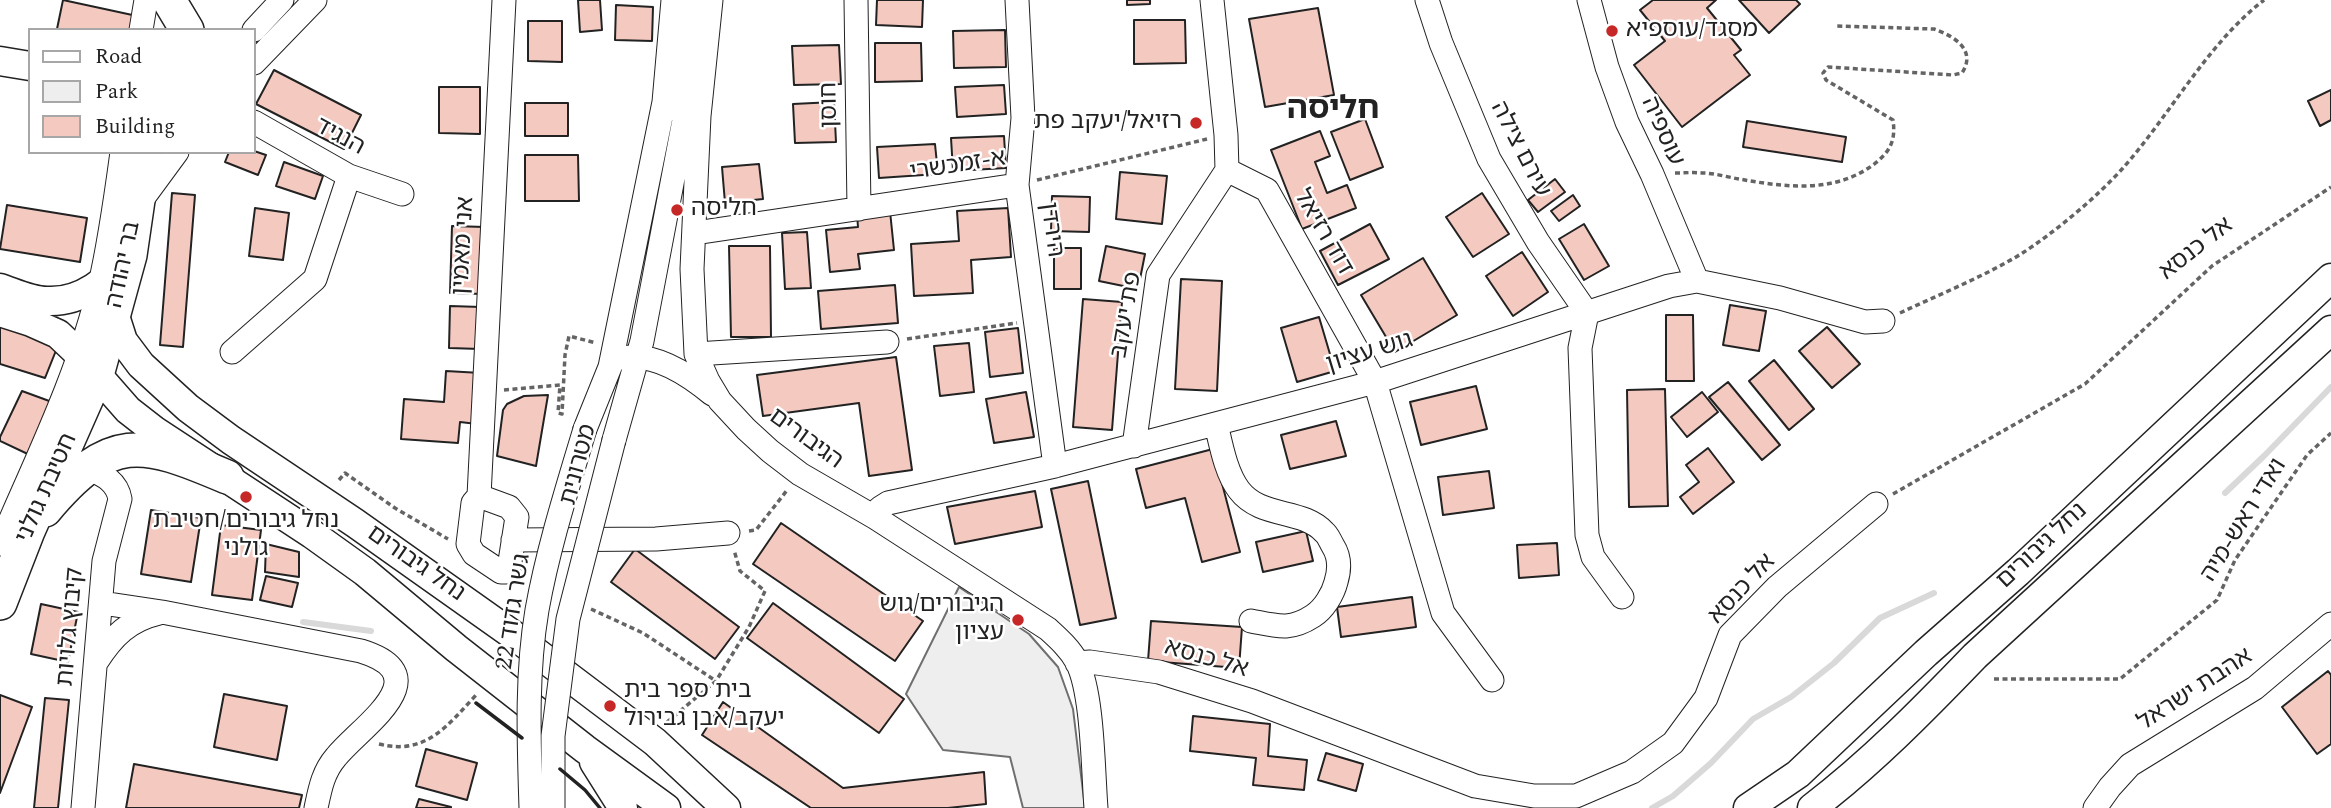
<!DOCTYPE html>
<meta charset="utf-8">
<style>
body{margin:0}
#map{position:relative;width:2331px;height:808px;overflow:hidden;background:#fff;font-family:Spectral,serif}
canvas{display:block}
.legend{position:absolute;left:28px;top:28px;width:228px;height:126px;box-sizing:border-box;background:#fff;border:2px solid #a7a7a7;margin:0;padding:9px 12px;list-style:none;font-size:21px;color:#222}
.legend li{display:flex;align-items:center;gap:14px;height:35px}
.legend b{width:35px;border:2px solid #a7a7a7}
</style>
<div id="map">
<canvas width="2331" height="808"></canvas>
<ul class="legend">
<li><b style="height:9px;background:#fff"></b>Road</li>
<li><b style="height:19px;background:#eee"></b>Park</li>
<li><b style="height:19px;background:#f3c9c0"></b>Building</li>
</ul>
</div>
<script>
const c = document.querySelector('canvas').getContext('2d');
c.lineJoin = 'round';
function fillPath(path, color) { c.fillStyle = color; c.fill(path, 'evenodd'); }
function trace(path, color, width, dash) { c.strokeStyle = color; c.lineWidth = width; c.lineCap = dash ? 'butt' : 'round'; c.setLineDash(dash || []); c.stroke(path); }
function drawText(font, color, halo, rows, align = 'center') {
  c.font = font + ' Spectral,"Noto Sans Hebrew",serif'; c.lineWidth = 5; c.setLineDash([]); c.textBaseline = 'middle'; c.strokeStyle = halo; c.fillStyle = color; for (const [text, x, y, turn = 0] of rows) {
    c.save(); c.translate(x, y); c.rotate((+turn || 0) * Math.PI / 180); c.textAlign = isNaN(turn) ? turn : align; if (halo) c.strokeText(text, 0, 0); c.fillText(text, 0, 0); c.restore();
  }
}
const green = new Path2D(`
 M959,587l70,47 29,33 15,42 12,99h-62l-13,-51 -67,-7 -37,-56z`);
const stream = new Path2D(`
 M2225,493l39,-37 67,-69
 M303,622l68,9
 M1652,808l21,-12 38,-33 42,-44 38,-22 43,-34 46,-45 54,-25`);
const building = new Path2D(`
 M63,0l74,16 -4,14 -76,-1z
 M578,0h22l2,30 -22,2z
 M877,0h46l-1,27 -46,-2z
 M1127,0h23v4l-23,1z
 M1653,0h63l-9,8 34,42 -7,5 16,20 -68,52 -48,-62 31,-24 -25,-31z
 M1739,0h57l4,4 -31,29z
 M616,5l37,2 -1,34 -37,-1z
 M1318,8l16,87 -69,12 -16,-88z
 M1134,20h51l1,43 -52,1z
 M528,21h34v41l-34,-1z
 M1005,30l1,37 -52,1 -1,-37z
 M875,43h46l1,38 -47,1z
 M839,45l2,39 -47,1 -2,-39z
 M274,70l87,45 -17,34 -88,-45z
 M1004,85l2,29 -49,3 -2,-30z
 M439,87h41v47l-41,-1z
 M2331,90v30l-11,6 -12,-25z
 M834,102l2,40 -41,1 -2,-39z
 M525,103h43v33h-43z
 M1365,119l18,48 -33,13 -19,-48z
 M1747,121l99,16 -4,25 -99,-15z
 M1320,131l10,25 -15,6 12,31 20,-8 9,23 -54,21 -31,-79z
 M1004,136l2,32 -53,3 -2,-33z
 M935,144l3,30 -59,4 -2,-31z
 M254,151l12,4 -8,20 -33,-13 4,-10z
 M525,155h53l1,46h-54z
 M284,162l39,14 -8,23 -39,-13z
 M759,164l4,35 -38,4 -3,-36z
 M1120,172l47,4 -5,48 -46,-5z
 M1555,179l10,13 -27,20 -10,-12z
 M172,193l23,2 -12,152 -23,-2z
 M1482,193l27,41 -36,23 -27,-40z
 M1573,195l7,11 -21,15 -8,-10z
 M1052,196l38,1 -1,35 -38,-1z
 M7,205l80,13 -7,44 -80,-13z
 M255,208l34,5 -6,47 -34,-4z
 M1008,208l3,49 -40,3 2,33 -59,3 -3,-52 48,-3 -2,-30z
 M890,211l4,39 -36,4 2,15 -30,3 -4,-42 32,-3 -1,-13z
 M1370,224l19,35 -51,26 -18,-34z
 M1584,224l25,42 -25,14 -25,-41z
 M452,226l33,1 -2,67 -33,-1z
 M807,232l4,56 -26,1 -3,-56z
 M729,246h41l1,91h-40z
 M1106,246l39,8 -7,35 -39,-8z
 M1054,248h27v41h-27z
 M1522,252l26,40 -35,24 -27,-40z
 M1423,258l34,57 -62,37 -34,-57z
 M1181,279l41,2 -5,110 -42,-2z
 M895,285l3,38 -77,6 -3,-38z
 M1083,299l39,3 -10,128 -39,-3z
 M1730,305l36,6 -7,40 -36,-6z
 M450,306l31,1 -1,42 -31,-1z
 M1666,315h27l1,66h-28z
 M1319,317l16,54 -38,11 -16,-54z
 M0,321l59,22 -14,35 -45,-14z
 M1827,327l33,37 -28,24 -33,-37z
 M1018,328l5,45 -33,4 -5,-45z
 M969,343l5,49 -34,4 -6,-50z
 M896,357l16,113 -43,6 -10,-73 -96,13 -6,-41z
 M1774,360l40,49 -25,21 -40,-49z
 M446,371l35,2 -4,51 -17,-2 -2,21 -57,-4 3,-40 40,3z
 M1728,382l52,63 -18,15 -53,-63z
 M1476,386l11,43 -66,16 -11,-43z
 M1665,389l3,117 -39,1 -2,-117z
 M22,391l30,11 -20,54 -32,-15v-4z
 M1026,392l8,45 -40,6 -8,-44z
 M1702,392l16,20 -31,25 -16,-20z
 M548,395l-12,71 -39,-10 6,-46 4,-6 17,-8z
 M1336,421l10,35 -56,13 -9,-34z
 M1708,448l26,34 -41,32 -13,-17 19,-15 -13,-17z
 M1213,449l27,103 -38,10 -17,-64 -39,10 -10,-39z
 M1489,471l5,37 -51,7 -5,-38z
 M1088,481l28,137 -36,7 -29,-136z
 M1035,491l7,36 -87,17 -8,-37z
 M151,510l50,8 -10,64 -50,-8z
 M781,523l142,98 -28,40 -142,-97z
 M221,525l40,5 -9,70 -40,-5z
 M1306,531l7,30 -50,11 -7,-30z
 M1557,543l2,32 -40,3 -2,-33z
 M266,544l33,8v25l-34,-5z
 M635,549l104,78 -24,32 -104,-77z
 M266,576l32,7 -6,24 -32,-7z
 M1412,597l4,30 -75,10 -4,-30z
 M773,603l131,96 -25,34 -132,-95z
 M41,604l37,8 -10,50 -37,-8z
 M1151,621l91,6 -3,41 -91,-7z
 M2328,671l3,4v69l-14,10 -35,-47z
 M224,694l63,12 -10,54 -63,-13z
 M0,695l32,12 -32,86z
 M45,698l24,2 -11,108h-24z
 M723,702l120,86 141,-16 2,32 -38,4h-137l-109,-73z
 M1193,716l77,8 -2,32 39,4 -3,30 -51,-5 3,-27 -66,-7z
 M426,749l51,14 -10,37 -51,-14z
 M1326,753l37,11 -7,27 -38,-11z
 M134,764l168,31 -3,13h-173z
 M419,799l32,8v1h-35z`);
const path = new Path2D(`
 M1675,173c9,0 18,-1 27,0 12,0 25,4 37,6 45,8 94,15 134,-14 17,-13 23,-24 20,-45l-67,-40 -3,-7 5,-6 125,8 9,-2c15,-23 -8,-37 -28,-44l-99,-3
 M1037,180l170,-41
 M1900,313c40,-19 83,-36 121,-59 34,-22 75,-56 102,-86 47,-53 85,-125 141,-168
 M907,339l110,-16
 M504,390l56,-5 -2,28 4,1 3,-59 4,-19 27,7
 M339,480l6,-7 50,35 53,31
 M1893,494l192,-110 127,-118 119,-79
 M749,531l7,-1 32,-41
 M591,609l52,24 73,48
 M1994,679h126l97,-79 18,-40 72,-105 24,-22
 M667,722l49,-41 33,-54 16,-36 -25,-20 -6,-21
 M379,744c47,12 69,-19 98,-50`);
const minor = new Path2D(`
 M711,0l-12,116 -7,153 4,85 12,27 12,20 26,28 24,22 30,23 76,44 172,111c11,10 22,20 29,33 16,31 16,109 19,146
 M856,0l3,209
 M1017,0l6,118 -6,67 38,281
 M1212,0l14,135 1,35
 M1427,0l14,43 48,116 49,83 49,71 -7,35 7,187 6,22 29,40
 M1589,0l18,67 20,55 25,52 45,107
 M141,30l5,-30
 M254,30l28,-30
 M254,63l61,-63
 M679,111l10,-111
 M254,122l95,54 53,18
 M1227,170l40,20 108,192 68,231 49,67
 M141,201l36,-49
 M695,233l322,-48
 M232,352l83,-73 34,-103
 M696,354l191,-12
 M623,358c31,-6 66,17 89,36
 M1216,424c5,21 10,49 23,66 22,29 63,18 85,42 4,3 6,9 9,14 7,11 7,23 3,36 -3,12 -12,27 -23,34 -23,15 -36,10 -62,5
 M585,429l25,-62 54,-265 9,-102
 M614,440l28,-99 47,-247
 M1134,446l24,-171 69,-105
 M479,496l25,-496
 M479,496l30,11 8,10 -8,51 -3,4h-5l-27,-18 -6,-10 5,-41z
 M876,518l4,-10 8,-5 167,-37 320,-84 294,-96 28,-5 83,17 85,24 18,-1
 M513,540l143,-1 72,-6
 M0,544c36,-84 79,-170 100,-260 10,-43 16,-88 22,-132
 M102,603l60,9 199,39c81,25 0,75 -25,106 -13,15 -16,32 -20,51
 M97,661c16,-25 32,-41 62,-48
 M1077,663l13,-1 69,10 93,29 223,85 59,10h42l56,-24 41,-29 33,-45 24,-63 47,-48 99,-83
 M83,808l21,-247 16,-62c-3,-18 -17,-24 -32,-31
 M2095,808l15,-21 20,-22 125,-77 76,-64`);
const major = new Path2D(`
 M0,61l30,5
 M0,288c15,5 31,13 47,13 35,2 62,-22 83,-46
 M0,312l31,10 27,12 20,19 50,57 27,21 157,103 53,38 91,76 129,101 81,59
 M115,316l8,25 18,24 47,43 43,32 124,83 161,114 139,105 71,66
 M594,762l29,46
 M1748,808l50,-34 128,-121 92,-81 313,-294
 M1812,808c59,-45 112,-99 163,-152l356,-326`);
const highway = new Path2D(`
 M169,0l18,30
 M45,510c66,-78 95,-70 182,-33
 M0,603l28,-72 69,-156 33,-120 15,-103`);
const minorBridge = new Path2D(`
 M531,808c-2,-65 -5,-133 6,-198 11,-61 30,-121 48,-181
 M553,808v-72l15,-117 46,-179`);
const wall = new Path2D(`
 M476,703l46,35
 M560,769l25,21 15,18`);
const markers = [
 [1612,31,7,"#c62828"],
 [1196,123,7,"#c62828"],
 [677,210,7,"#c62828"],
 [246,497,7,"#c62828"],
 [1018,620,7,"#c62828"],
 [610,706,7,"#c62828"]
];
const poiNames = [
 ["מסגד/עוספיא",1626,31],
 ["רזיאל/יעקב פת",1182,123,"right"],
 ["חליסה",691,210],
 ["נחל גיבורים/חטיבת",246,522,"center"],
 ["גולני",246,550,"center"],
 ["הגיבורים/גוש",1004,606,"right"],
 ["עציון",1004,634,"right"],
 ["בית ספר בית",624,692],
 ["יעקב/אבן גבירול",624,720]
];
const streetNames = [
 ["חוסן",831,105,-91],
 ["עוספיה",1661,132,66],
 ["הנגיד",339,138,28],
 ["עירם צילה",1519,150,63],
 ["א-זמכשרי",958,167,-9],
 ["הירדן",1050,230,82],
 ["דוד רזיאל",1322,233,60],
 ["אני מאמין",465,246,-87],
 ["אל כנסא",2197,250,-38],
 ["בר יהודה",125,265,-78],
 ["פת יעקב",1128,315,-80],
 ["גוש עציון",1370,354,-17],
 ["הגיבורים",805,440,36],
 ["מטרונית",580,465,-75],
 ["חטיבת גולני",48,489,-66],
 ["ואדי ראש-מיה",2245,521,-58],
 ["נחל גיבורים",2043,547,-43],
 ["נחל גיבורים",415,565,35],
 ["אל כנסא",1743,590,-47],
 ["גשר גדוד 22",515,612,-81],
 ["קיבוץ גלויות",72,627,-85],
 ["אל כנסא",1206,660,16],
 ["אהבת ישראל",2196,691,-33]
];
const districtNames = [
 ["חליסה",1333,112]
];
fillPath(green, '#eee');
trace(green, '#6f6f6f', 2);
trace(stream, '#d9d9d9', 6);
fillPath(building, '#f3c9c0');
trace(building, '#222', 2);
trace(minor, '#222', 25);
trace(major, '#222', 31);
trace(highway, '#222', 36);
trace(path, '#646464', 3.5, [5, 3.5]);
trace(minor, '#fff', 23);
trace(major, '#fff', 28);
trace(highway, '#fff', 33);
trace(minorBridge, '#222', 25, []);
trace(minorBridge, '#fff', 23);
trace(wall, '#222', 3.5);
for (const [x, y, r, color] of markers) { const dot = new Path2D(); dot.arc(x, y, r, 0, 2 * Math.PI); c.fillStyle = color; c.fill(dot); trace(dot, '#fff', 2.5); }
drawText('24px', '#222', '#fff', poiNames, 'left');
drawText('24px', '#222', '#fff', streetNames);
drawText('bold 32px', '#222', '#fff', districtNames);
</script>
